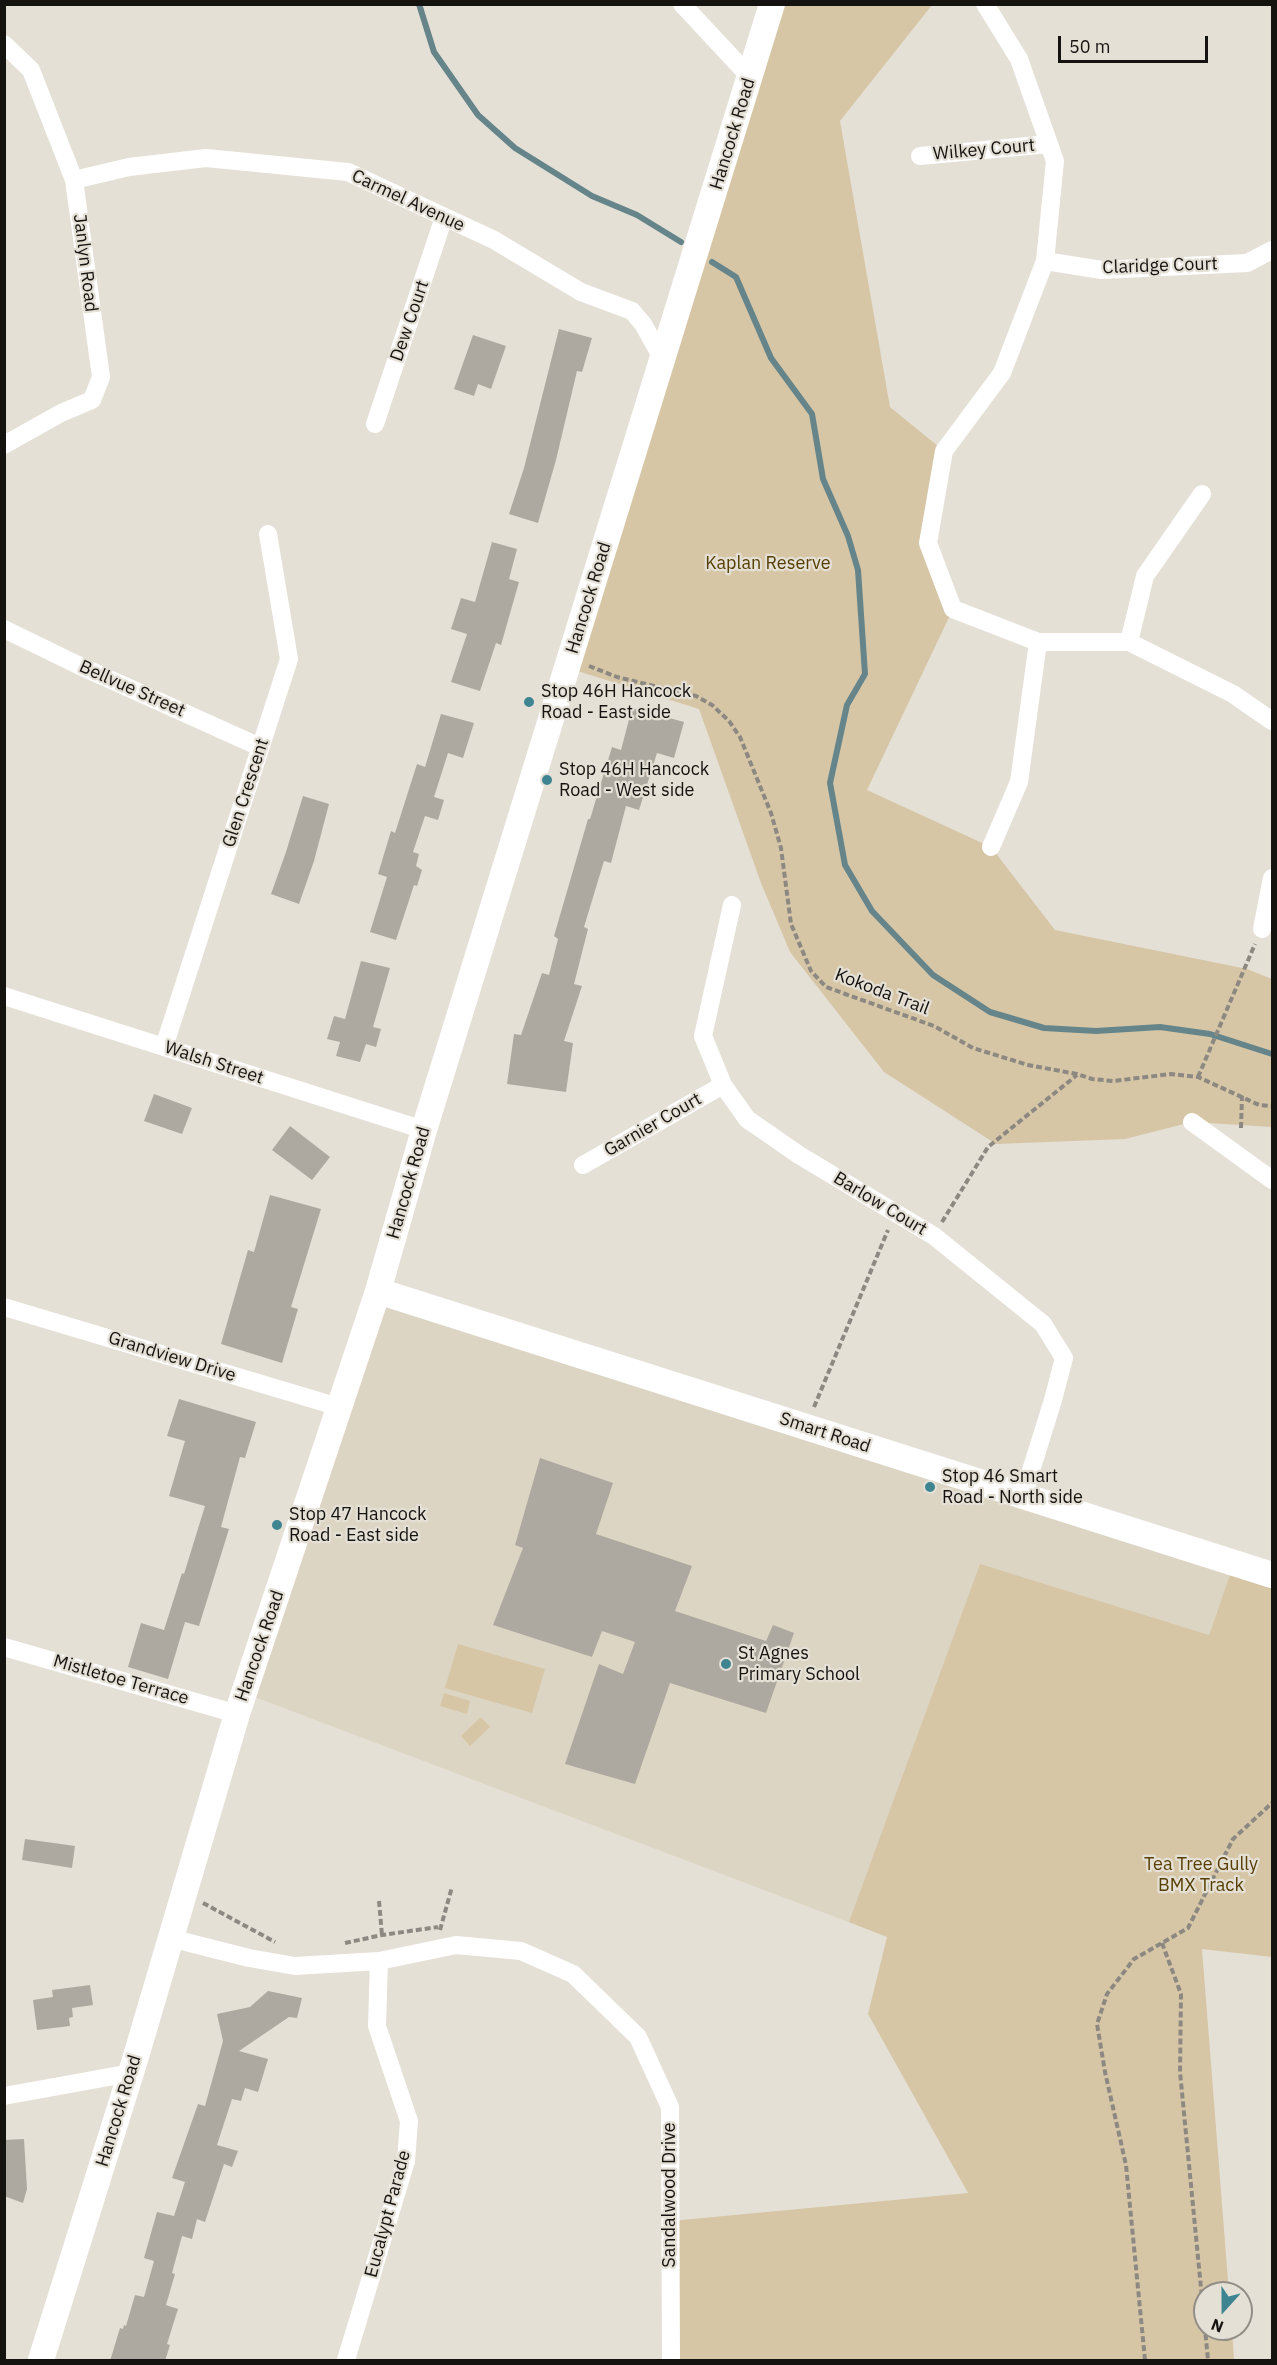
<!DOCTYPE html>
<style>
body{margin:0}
#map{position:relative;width:1277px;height:2365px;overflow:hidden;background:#e5e0d6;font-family:"IBM Plex Sans",sans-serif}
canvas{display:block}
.frame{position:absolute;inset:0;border:6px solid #151310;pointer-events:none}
.north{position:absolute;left:1193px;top:2281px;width:60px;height:60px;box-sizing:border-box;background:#e5e0d6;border:2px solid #928e87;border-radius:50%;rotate:201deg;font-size:16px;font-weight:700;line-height:24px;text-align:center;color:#151310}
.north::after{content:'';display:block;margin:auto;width:21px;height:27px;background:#3f8591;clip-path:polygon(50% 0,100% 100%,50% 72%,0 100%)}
.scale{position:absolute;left:1058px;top:36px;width:150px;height:27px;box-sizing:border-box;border:3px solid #151310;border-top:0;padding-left:8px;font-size:18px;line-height:21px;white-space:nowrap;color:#151310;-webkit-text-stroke:4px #e5e0d6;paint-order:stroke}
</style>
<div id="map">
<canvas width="1277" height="2365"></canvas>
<div class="frame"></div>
<div class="north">N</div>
<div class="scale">50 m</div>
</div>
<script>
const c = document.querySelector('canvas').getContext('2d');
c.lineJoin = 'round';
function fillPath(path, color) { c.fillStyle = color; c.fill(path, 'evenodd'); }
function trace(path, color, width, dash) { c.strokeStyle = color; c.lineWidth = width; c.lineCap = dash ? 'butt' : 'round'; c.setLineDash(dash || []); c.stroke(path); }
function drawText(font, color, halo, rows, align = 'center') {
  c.font = font + ' "IBM Plex Sans",sans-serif'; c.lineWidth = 4.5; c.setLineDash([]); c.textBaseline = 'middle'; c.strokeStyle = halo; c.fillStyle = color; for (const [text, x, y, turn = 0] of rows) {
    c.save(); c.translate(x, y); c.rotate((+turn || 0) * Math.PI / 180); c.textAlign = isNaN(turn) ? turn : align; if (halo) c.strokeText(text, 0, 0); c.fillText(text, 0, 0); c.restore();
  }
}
const built = new Path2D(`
 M378,1291l856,272 -156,446 -834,-316z`);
const green = new Path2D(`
 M772,5h160l-92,116 50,286 54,44 -16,92 25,66 -86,181 124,57 64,83 192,39 25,10v148l-80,-5 -67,17 -129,5 -112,-72 -94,-120 -29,-69 -62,-174 -131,-41z
 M1234,1563l38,12v382l-70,-8 27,344h-24v36h27l2,31h-563v-139l297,-28 -100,-179 19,-77 -38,-15 131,-358 229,71z
 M458,1644l87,25 -13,44 -87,-25z
 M444,1693l26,8 -3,13 -27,-8z
 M481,1717l9,10 -20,19 -9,-10z`);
const stream = new Path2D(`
 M419,4l15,48 44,63 37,33 77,48 45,19 44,27
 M712,262l24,15 35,81 41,56 11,65 25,57 10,34 7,104 -18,31 -17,78 15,82 27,46 61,64 57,37 54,16 52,3 64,-4 50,7 62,20`);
const building = new Path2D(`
 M559,329l33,9 -10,34 -5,-1 -21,89 -18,63 -29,-9 15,-46z
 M473,335l33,11 -15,43 -13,-5 -4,12 -20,-7z
 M492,542l25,7 -8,30 10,3 -18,63 -5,-2 -16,48 -29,-9 16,-48 -16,-5 10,-31 14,4z
 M632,708l52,14 -10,36 -17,-5 -18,57 -13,-4 -15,57 -7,-2 -20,66 4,2 -14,55 8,2 -18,55 9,2 -7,49 -59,-8 7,-50 7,1 21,-62 7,2 9,-36 -4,-3 34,-117h2l22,-72 9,3z
 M441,714l33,9 -11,35 -15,-5 -14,44 10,3 -6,20 -13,-4 -12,36 6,2 -3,12 6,4 -5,16 -3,-1 -18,55 -26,-8 17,-55 -9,-3 13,-43 4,2 22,-69 8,3z
 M303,796l26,8 -15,57 -15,43 -28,-10 15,-42z
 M361,961l29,7 -17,59 8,2 -5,18 -10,-3 -6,18 -24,-6 4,-14 -13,-3 7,-23 11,3z
 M154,1094l38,14 -10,26 -38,-13z
 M290,1126l40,31 -18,23 -40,-30z
 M270,1195l51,14 -30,98 7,2 -16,54 -61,-19 27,-94 6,2z
 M179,1399l77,23 -11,36 -5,-1 -19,70 8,2 -30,97 -14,-4 -17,57 -40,-12 13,-44 23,7 18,-57 2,1 21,-68 -36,-10 16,-55 -18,-5z
 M540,1458l73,25 -17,51 96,32 -17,45 91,30 7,-16 21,8 -28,80 -96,-30 -35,101 -70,-20 34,-100 24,10 12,-32 -33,-11 -10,26 -99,-32 30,-77 -8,-3z
 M25,1839l50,7 -3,22 -50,-8z
 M90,1985l3,20 -21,3 1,9 -4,1 1,8 -33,4 -4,-30 20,-3 -1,-7z
 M268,1991l34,7 -5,20 -8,-1 -50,34 29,8 -10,33 -13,-4 -4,13 -9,-2 -15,46 21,6 -6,16 -8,-3 -19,58 -8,-3 -5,20 -10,-3 -10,37 3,1 -9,31 12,4 -11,35 3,1 -5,16h-55l10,-33 3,1 1,-4 2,1 9,-31 9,2 10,-36 -10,-3 13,-46 17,4 11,-34 -13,-4 26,-74 7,2 18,-65 -6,-27 33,-7z
 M24,2139l3,50 -4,14 -19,-7v-56z`);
const path = new Path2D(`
 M589,666l28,11 79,19 16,9 17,16 11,16 31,76 10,35 10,76 20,47 15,16 108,39 39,22 55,17 49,9 15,5 21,2 58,-7 27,3 61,28 13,1
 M1198,1077l57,-133
 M1241,1128l1,-32
 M942,1222l46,-75 89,-72
 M814,1407l74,-177
 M379,1901l3,34
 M203,1903l72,39
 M440,1930l12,-43
 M345,1943l37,-8 56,-8
 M1162,1943l19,51 -1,78 28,288
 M1145,2360l-19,-195 -21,-93 -8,-48 10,-30 27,-35 54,-31 45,-89 39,-36`);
const street = new Path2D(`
 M682,4l68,73
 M985,4l34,55 36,102 -10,100 -43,112 -58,78 -16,92 25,66 85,33h91l104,52 39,27
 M4,44l27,26 43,110 27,197 -9,23 -31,13 -57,32
 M920,156l129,-12
 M74,180l55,-13 77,-9 142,14 146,68 87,52 51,19 11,13 20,36
 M1045,261l57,9 145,-7 25,-13
 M375,424l69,-207
 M4,629l74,36 182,82
 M1129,642l16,-66 57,-82
 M991,847l28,-65 19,-140
 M732,905l-29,131 20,49 24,34 52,36 135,81 109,88 21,34 -11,42 -30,96
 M1262,929l10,-51
 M4,996l420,134
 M164,1047l125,-388 -21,-125
 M1192,1122l80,58
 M583,1165l140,-80
 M4,1307l335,100
 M4,1647l233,67
 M170,1938l79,20 46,8 84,-5 77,-16 65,6 52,23 65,63 32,70 1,253
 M4,2096l127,-23
 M346,2360l60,-199 3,-40 -32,-95 2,-65`);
const secondary = new Path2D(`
 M378,1291l894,284
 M41,2360l93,-297 103,-349 141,-423 46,-161 348,-1126`);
const markers = [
 [529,702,6,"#3f8591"],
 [547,780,6,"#3f8591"],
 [930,1487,6,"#3f8591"],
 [277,1525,6,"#3f8591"],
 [726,1664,6,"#3f8591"]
];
const streetNames = [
 ["Hancock Road",733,134,-73],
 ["Wilkey Court",984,150,-5],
 ["Carmel Avenue",408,201,25],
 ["Janlyn Road",85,263,83],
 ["Claridge Court",1160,266,-2],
 ["Dew Court",410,321,-71],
 ["Hancock Road",589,598,-73],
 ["Bellvue Street",132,689,24],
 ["Glen Crescent",246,793,-72],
 ["Kokoda Trail",882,992,21],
 ["Walsh Street",214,1063,18],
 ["Garnier Court",653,1125,-30],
 ["Hancock Road",409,1183,-74],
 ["Barlow Court",880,1204,31],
 ["Grandview Drive",172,1357,17],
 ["Smart Road",825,1433,18],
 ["Hancock Road",260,1646,-71],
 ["Mistletoe Terrace",121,1680,16],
 ["Hancock Road",119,2111,-73],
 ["Sandalwood Drive",670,2195,-90],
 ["Eucalypt Parade",388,2214,-75]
];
const parkNames = [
 ["Kaplan Reserve",768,564],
 ["Tea Tree Gully",1201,1865],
 ["BMX Track",1201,1886]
];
const poiNames = [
 ["Stop 46H Hancock",541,692],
 ["Road - East side",541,713],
 ["Stop 46H Hancock",559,770],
 ["Road - West side",559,791],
 ["Stop 46 Smart",942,1477],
 ["Road - North side",942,1498],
 ["Stop 47 Hancock",289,1515],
 ["Road - East side",289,1536],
 ["St Agnes",738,1654],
 ["Primary School",738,1675]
];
fillPath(built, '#ddd5c4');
fillPath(green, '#d6c6a6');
trace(stream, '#66858a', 6);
fillPath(building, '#aea9a0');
trace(path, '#8d8982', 4, [6, 3]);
trace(street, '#fff', 18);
trace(secondary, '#fff', 26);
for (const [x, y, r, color] of markers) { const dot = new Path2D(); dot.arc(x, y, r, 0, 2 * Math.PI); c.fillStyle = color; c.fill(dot); trace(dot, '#e5e0d6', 2); }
drawText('18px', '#151310', '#e5e0d6', streetNames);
drawText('18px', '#563e00', '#e5e0d6', parkNames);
drawText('18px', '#151310', '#e5e0d6', poiNames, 'left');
</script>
